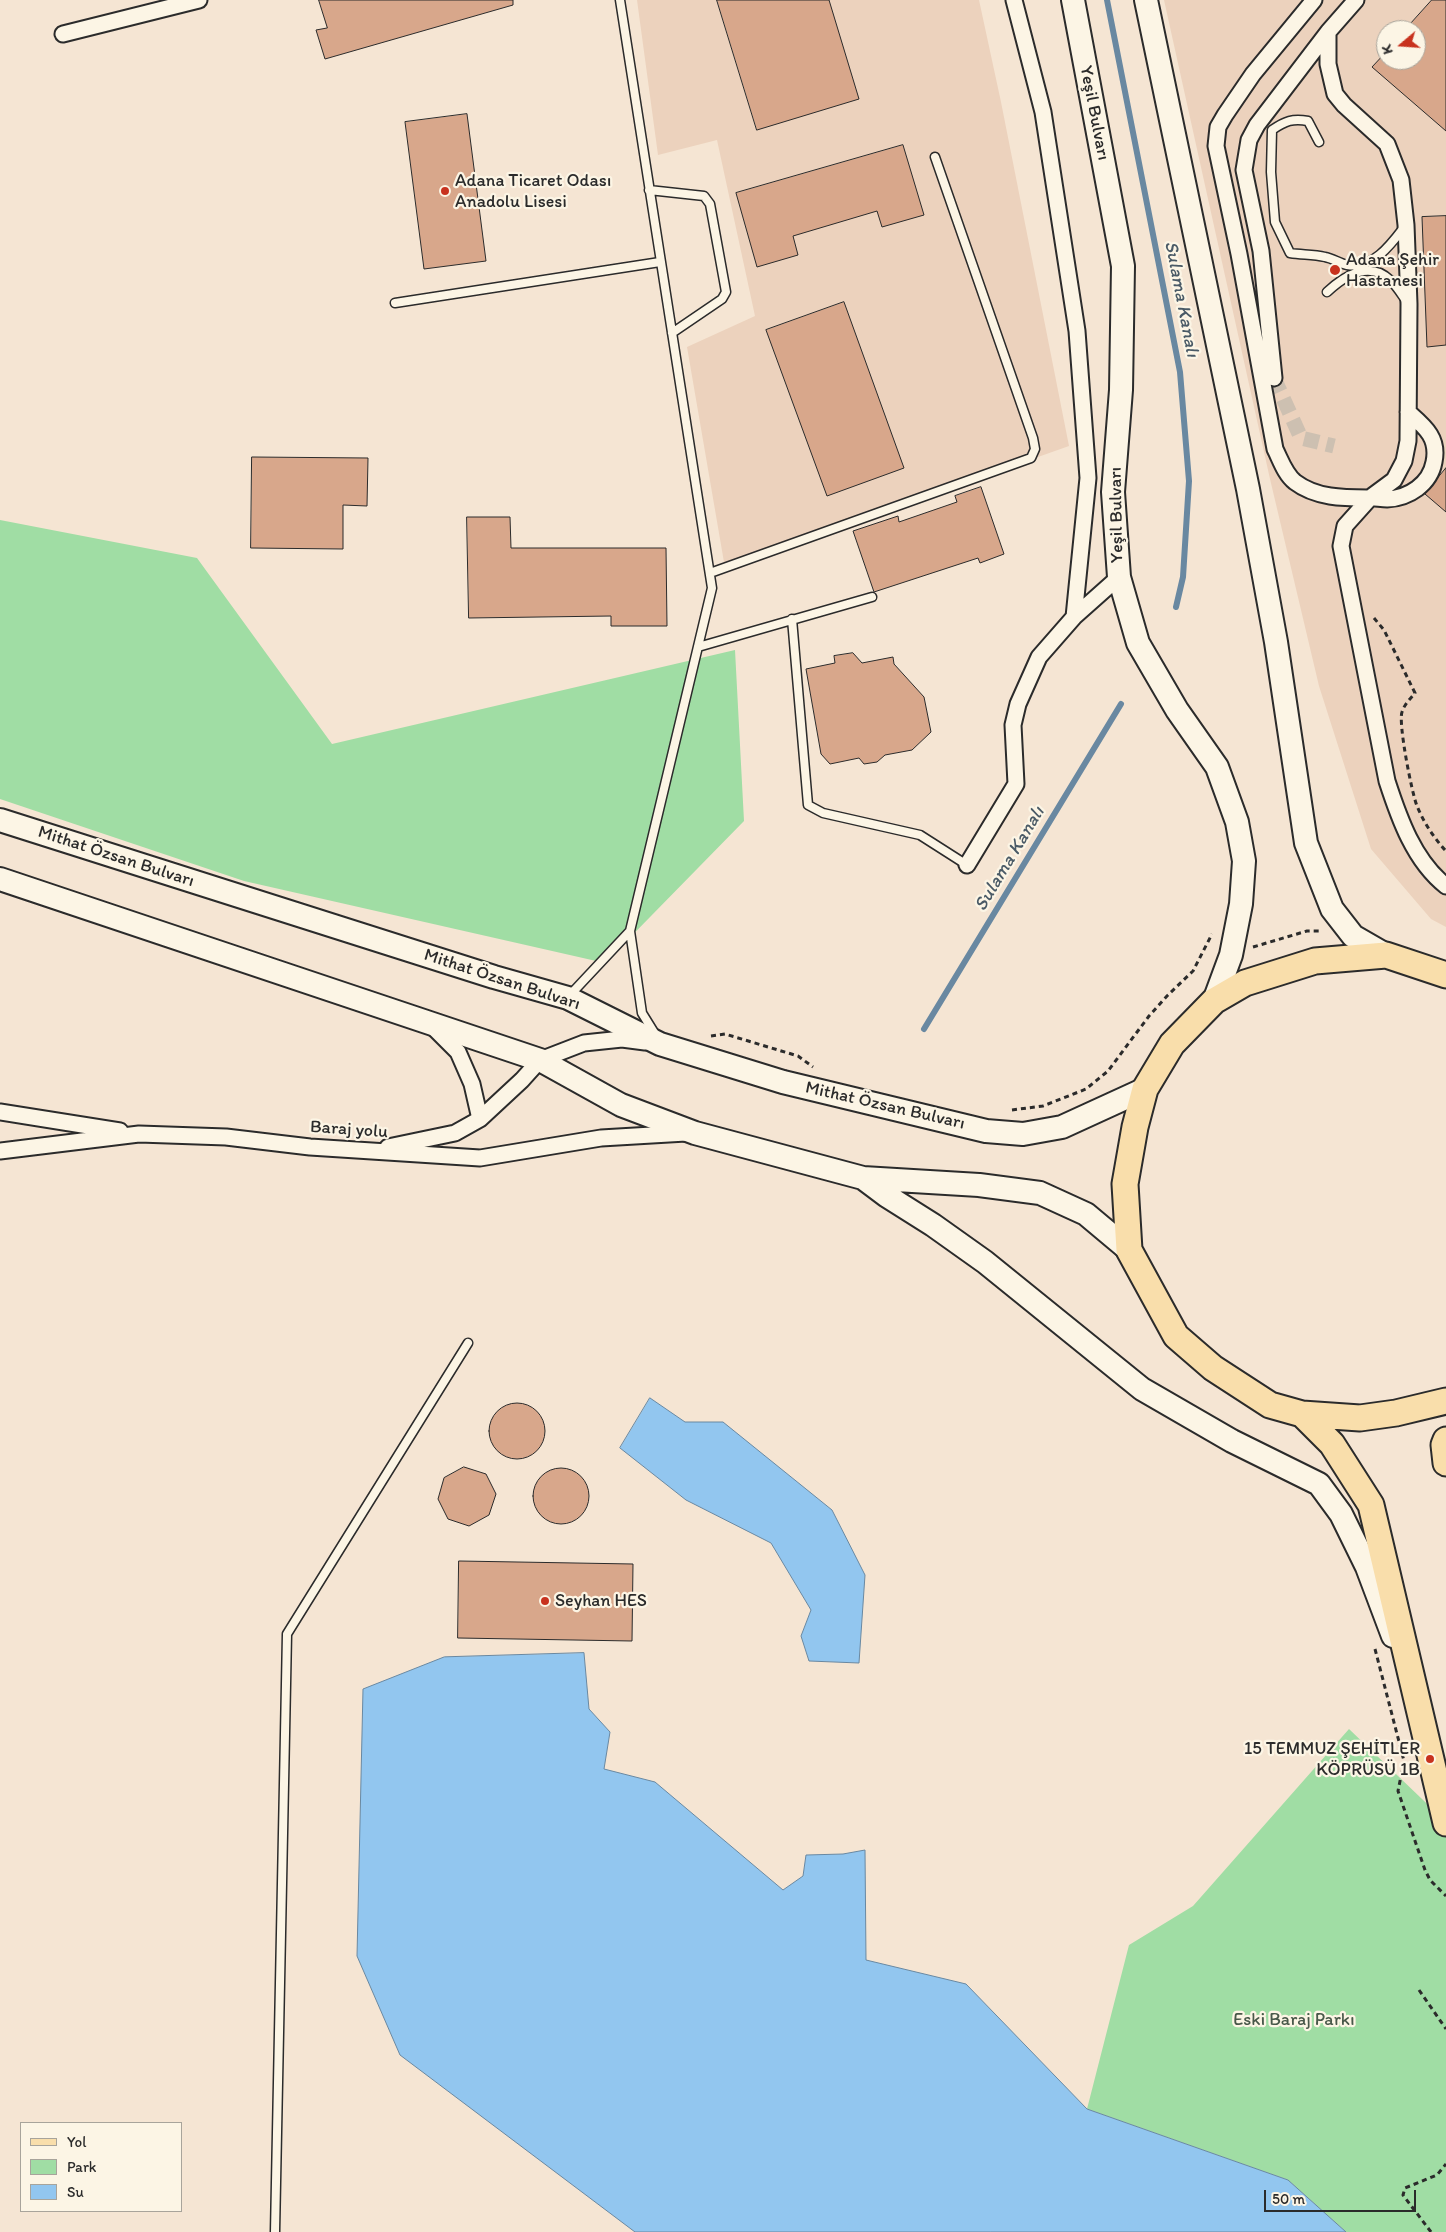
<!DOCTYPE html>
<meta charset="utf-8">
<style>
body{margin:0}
#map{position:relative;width:1446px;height:2232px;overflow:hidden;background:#f5e5d3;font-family:Itim,sans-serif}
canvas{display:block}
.legend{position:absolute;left:20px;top:2122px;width:162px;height:90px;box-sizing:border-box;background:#fcf5e5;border:1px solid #a8a49b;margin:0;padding:6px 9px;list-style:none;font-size:15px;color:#2b2b2b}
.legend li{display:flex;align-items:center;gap:10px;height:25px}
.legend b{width:25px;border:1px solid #a8a49b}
.north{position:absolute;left:1376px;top:20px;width:50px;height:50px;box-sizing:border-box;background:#fcf5e5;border:1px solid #a8a49b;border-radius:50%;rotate:252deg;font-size:14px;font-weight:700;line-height:20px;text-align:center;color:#2b2b2b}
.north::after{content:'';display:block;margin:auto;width:18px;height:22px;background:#c8321e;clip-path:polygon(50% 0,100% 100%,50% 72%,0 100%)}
.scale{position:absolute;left:1264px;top:2190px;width:152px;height:22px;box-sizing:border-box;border:2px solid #2b2b2b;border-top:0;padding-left:6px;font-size:15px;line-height:18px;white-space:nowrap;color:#2b2b2b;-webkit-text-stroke:4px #fcf5e5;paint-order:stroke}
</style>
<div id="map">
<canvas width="1446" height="2232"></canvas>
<ul class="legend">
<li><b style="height:6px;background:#f9deab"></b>Yol</li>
<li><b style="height:14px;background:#a0dda4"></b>Park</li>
<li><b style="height:14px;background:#92c6ef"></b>Su</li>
</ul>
<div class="north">K</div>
<div class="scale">50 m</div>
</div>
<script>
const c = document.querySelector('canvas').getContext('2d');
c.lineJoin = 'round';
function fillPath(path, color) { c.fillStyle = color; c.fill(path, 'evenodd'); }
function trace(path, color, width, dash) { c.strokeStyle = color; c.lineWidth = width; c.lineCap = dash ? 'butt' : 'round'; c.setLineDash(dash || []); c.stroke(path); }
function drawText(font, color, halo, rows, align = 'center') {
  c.font = font + ' Itim,sans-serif'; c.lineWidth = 4.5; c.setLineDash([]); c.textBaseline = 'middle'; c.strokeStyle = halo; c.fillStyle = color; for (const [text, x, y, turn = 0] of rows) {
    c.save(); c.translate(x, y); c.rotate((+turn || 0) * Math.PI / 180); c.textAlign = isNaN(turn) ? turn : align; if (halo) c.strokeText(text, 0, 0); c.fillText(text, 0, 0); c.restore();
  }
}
const built = new Path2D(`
 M637,0h342l22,102 68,344 -344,122 -38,-221 68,-31 -38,-176 -59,15z
 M1164,0h282v927l-15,-8 -60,-70 -52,-163 -49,-207zM1386,30h30v30h-30z`);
const green = new Path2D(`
 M0,520l197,38 135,186 403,-94 9,171 -139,142 -361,-82 -244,-82z
 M1349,1729l97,93v410h-100l-58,-52 -201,-71 42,-164 64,-39z`);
const water = new Path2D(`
 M650,1398l35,24h38l109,88 33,65 -6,88 -50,-2 -8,-25 10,-26 -40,-67 -85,-43 -66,-52z
 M584,1653l5,56 21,23 -6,37 51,13 128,108 20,-14 3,-21 37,-1 22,-4 1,110 100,24 121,125 201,71 58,52h-711l-235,-177 -43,-99 6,-267 81,-32z`);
const stream = new Path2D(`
 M1107,0l73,372 9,109 -6,96 -7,30
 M924,1029l197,-325`);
const building = new Path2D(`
 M319,0h194v5l-188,54 -9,-29 11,-2z
 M717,0h112l30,99 -102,31z
 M1432,0h14v131l-74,-64 14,-15v8h30v-30h-11z
 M467,114l19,147 -62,8 -19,-147z
 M903,145l21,70 -42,12 -5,-16 -84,25 5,19 -41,12 -21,-74z
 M1446,216v129l-19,2 -5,-130z
 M844,302l60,166 -77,28 -61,-166z
 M252,457l116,1 -1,48 -24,-1v44l-92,-1z
 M1446,468v44l-21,-18z
 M981,487l23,67 -24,9 -2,-5 -104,34 -21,-61 45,-15 1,6 58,-20 -2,-6z
 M467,517h43l1,31h155l1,78h-56v-10l-142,2z
 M853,653l9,10 31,-6 1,7 30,33 7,35 -19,18 -27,5 -8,7 -13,2 -5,-6 -29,6 -9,-10 -15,-85 29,-6 -1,-7z
 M489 1431a28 28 0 1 1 56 0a28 28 0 1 1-56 0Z
 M464,1467l22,7 10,20 -7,21 -20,11 -21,-7 -10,-20 6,-21z
 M533 1496a28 28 0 1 1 56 0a28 28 0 1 1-56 0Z
 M459,1561l174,3 -1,77 -174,-3z`);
const minorTunnel = new Path2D(`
 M1274,378l27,60 33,8`);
const path = new Path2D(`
 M1374,618l10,12 31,63c-5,6 -11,12 -13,19 -4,11 10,82 15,94 7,17 17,32 29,45
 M1253,947l54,-16h15
 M711,1036l14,-2 73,22 15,11
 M1012,1110l31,-4 43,-17 22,-18 41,-55 18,-20 26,-25 19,-37
 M1375,1649l29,112 -6,30 27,79 5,10 16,16
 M1419,1990l27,39
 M1431,2232l-28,-37 2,-7 32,-13 9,-11`);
const service = new Path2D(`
 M620,0l92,588 -82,343 12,82 13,21
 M1319,142l-11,-21c-15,-3 -23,0 -36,9l-1,42 4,50 15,31c12,2 23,1 35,4 7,1 14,6 22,8 26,5 45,-22 58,-39
 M649,190l55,6 6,8 16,88 -4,7 -50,34
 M1327,292c17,-16 42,-32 63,-12 7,6 12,15 17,22
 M395,303l265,-41
 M710,573l321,-115 4,-9 -2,-11 -98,-281
 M792,619l16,186 15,8 97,22 47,30
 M698,647l174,-50
 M570,995l60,-64
 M275,2232l12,-598 181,-291`);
const minor = new Path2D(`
 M1014,0l29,112 34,219 11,147 -14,139
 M1314,0l-61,74 -28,41 -7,12 -2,19 23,108 36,195c6,12 10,25 20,33 21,16 48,16 73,16 6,-1 12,1 19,1 22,-1 43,-15 47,-37 5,-24 -9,-35 -26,-50
 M1356,0l-28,32v32l7,30 9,11 43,39 14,36 5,45 3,79 -1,137 -4,20 -10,19 -23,17 -26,29 -4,20 46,235c12,37 27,80 59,105
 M63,34l136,-34
 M1274,378l-13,-127 -17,-81 5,-30 8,-15 71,-93
 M967,865l49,-81 -3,-59 5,-21 21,-47 35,-40 45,-40
 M432,1026l26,26 14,32 8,35
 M0,1112l120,19
 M388,1147l67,-14 25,-14 42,-39 18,-20 44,-17 38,-4 23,3
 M0,1151l139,-17 87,3 84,10 170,11 121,-20 85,-5`);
const secondary = new Path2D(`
 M1073,0l50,266 -2,124 -8,102 6,85 19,66 39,67 40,57 20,55 7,39 -3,43 -10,51 -17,46
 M1146,0l102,489 28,153 30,201 26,66 21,27 33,19
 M0,820l494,157 74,21 92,46 123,38 203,49 37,3 39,-7 83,-38
 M0,879l540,181 81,45 74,28 168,45 116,7 61,8 46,21 43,36
 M863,1178l24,18 46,29 52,37 157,127 90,52 87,43 22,30 26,53 26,69`);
const primary = new Path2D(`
 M1446,975l-60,-20 -71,6 -70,22 -31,18 -42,43 -27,45 -10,38 -10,57 4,66 47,86 37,32 57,37 32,9 58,4 36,-5 50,-12
 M1302,1414l30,30 39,61 75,318
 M1446,1440l-2,5 2,18`);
const markers = [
 [445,191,5,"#c8321e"],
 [1335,270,6,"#c8321e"],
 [545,1601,5,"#c8321e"],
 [1430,1759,5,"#c8321e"]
];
const streetNames = [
 ["Yeşil Bulvarı",1094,113,79],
 ["Yeşil Bulvarı",1117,515,-91],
 ["Mithat Özsan Bulvarı",116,857,18],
 ["Mithat Özsan Bulvarı",502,980,18],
 ["Mithat Özsan Bulvarı",885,1106,13],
 ["Baraj yolu",349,1130,4]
];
const poiNames = [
 ["Adana Ticaret Odası",455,181],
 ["Anadolu Lisesi",455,202],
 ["Adana Şehir",1346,260],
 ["Hastanesi",1346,281],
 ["Seyhan HES",555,1601],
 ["15 TEMMUZ ŞEHİTLER",1420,1749,"right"],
 ["KÖPRÜSÜ 1B",1420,1770,"right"]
];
const parkNames = [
 ["Eski Baraj Parkı",1294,2020]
];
const waterNames = [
 ["Sulama Kanalı",1181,299,79],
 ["Sulama Kanalı",1010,859,-59]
];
fillPath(built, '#ecd2bd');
fillPath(green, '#a0dda4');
fillPath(water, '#92c6ef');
trace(water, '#6988a1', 1);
trace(stream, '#6988a1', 6);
fillPath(building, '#d8a78b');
trace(building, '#2b2b2b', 1);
trace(minorTunnel, '#cdc0b1', 15, [15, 8]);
trace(service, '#2b2b2b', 11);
trace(minor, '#2b2b2b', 19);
trace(secondary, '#2b2b2b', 26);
trace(primary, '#2b2b2b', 29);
trace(path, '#2b2b2b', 3, [5, 4]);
trace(service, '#fcf5e5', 8);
trace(minor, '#fcf5e5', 15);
trace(secondary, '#fcf5e5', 22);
trace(primary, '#f9deab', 25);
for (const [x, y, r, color] of markers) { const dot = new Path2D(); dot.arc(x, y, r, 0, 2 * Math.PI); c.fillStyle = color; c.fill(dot); trace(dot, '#fcf5e5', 2); }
drawText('18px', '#2b2b2b', '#fcf5e5', streetNames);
drawText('18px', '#2b2b2b', '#fcf5e5', poiNames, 'left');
drawText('18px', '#485849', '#fcf5e5', parkNames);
drawText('italic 19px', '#4a5a66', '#fcf5e5', waterNames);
</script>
